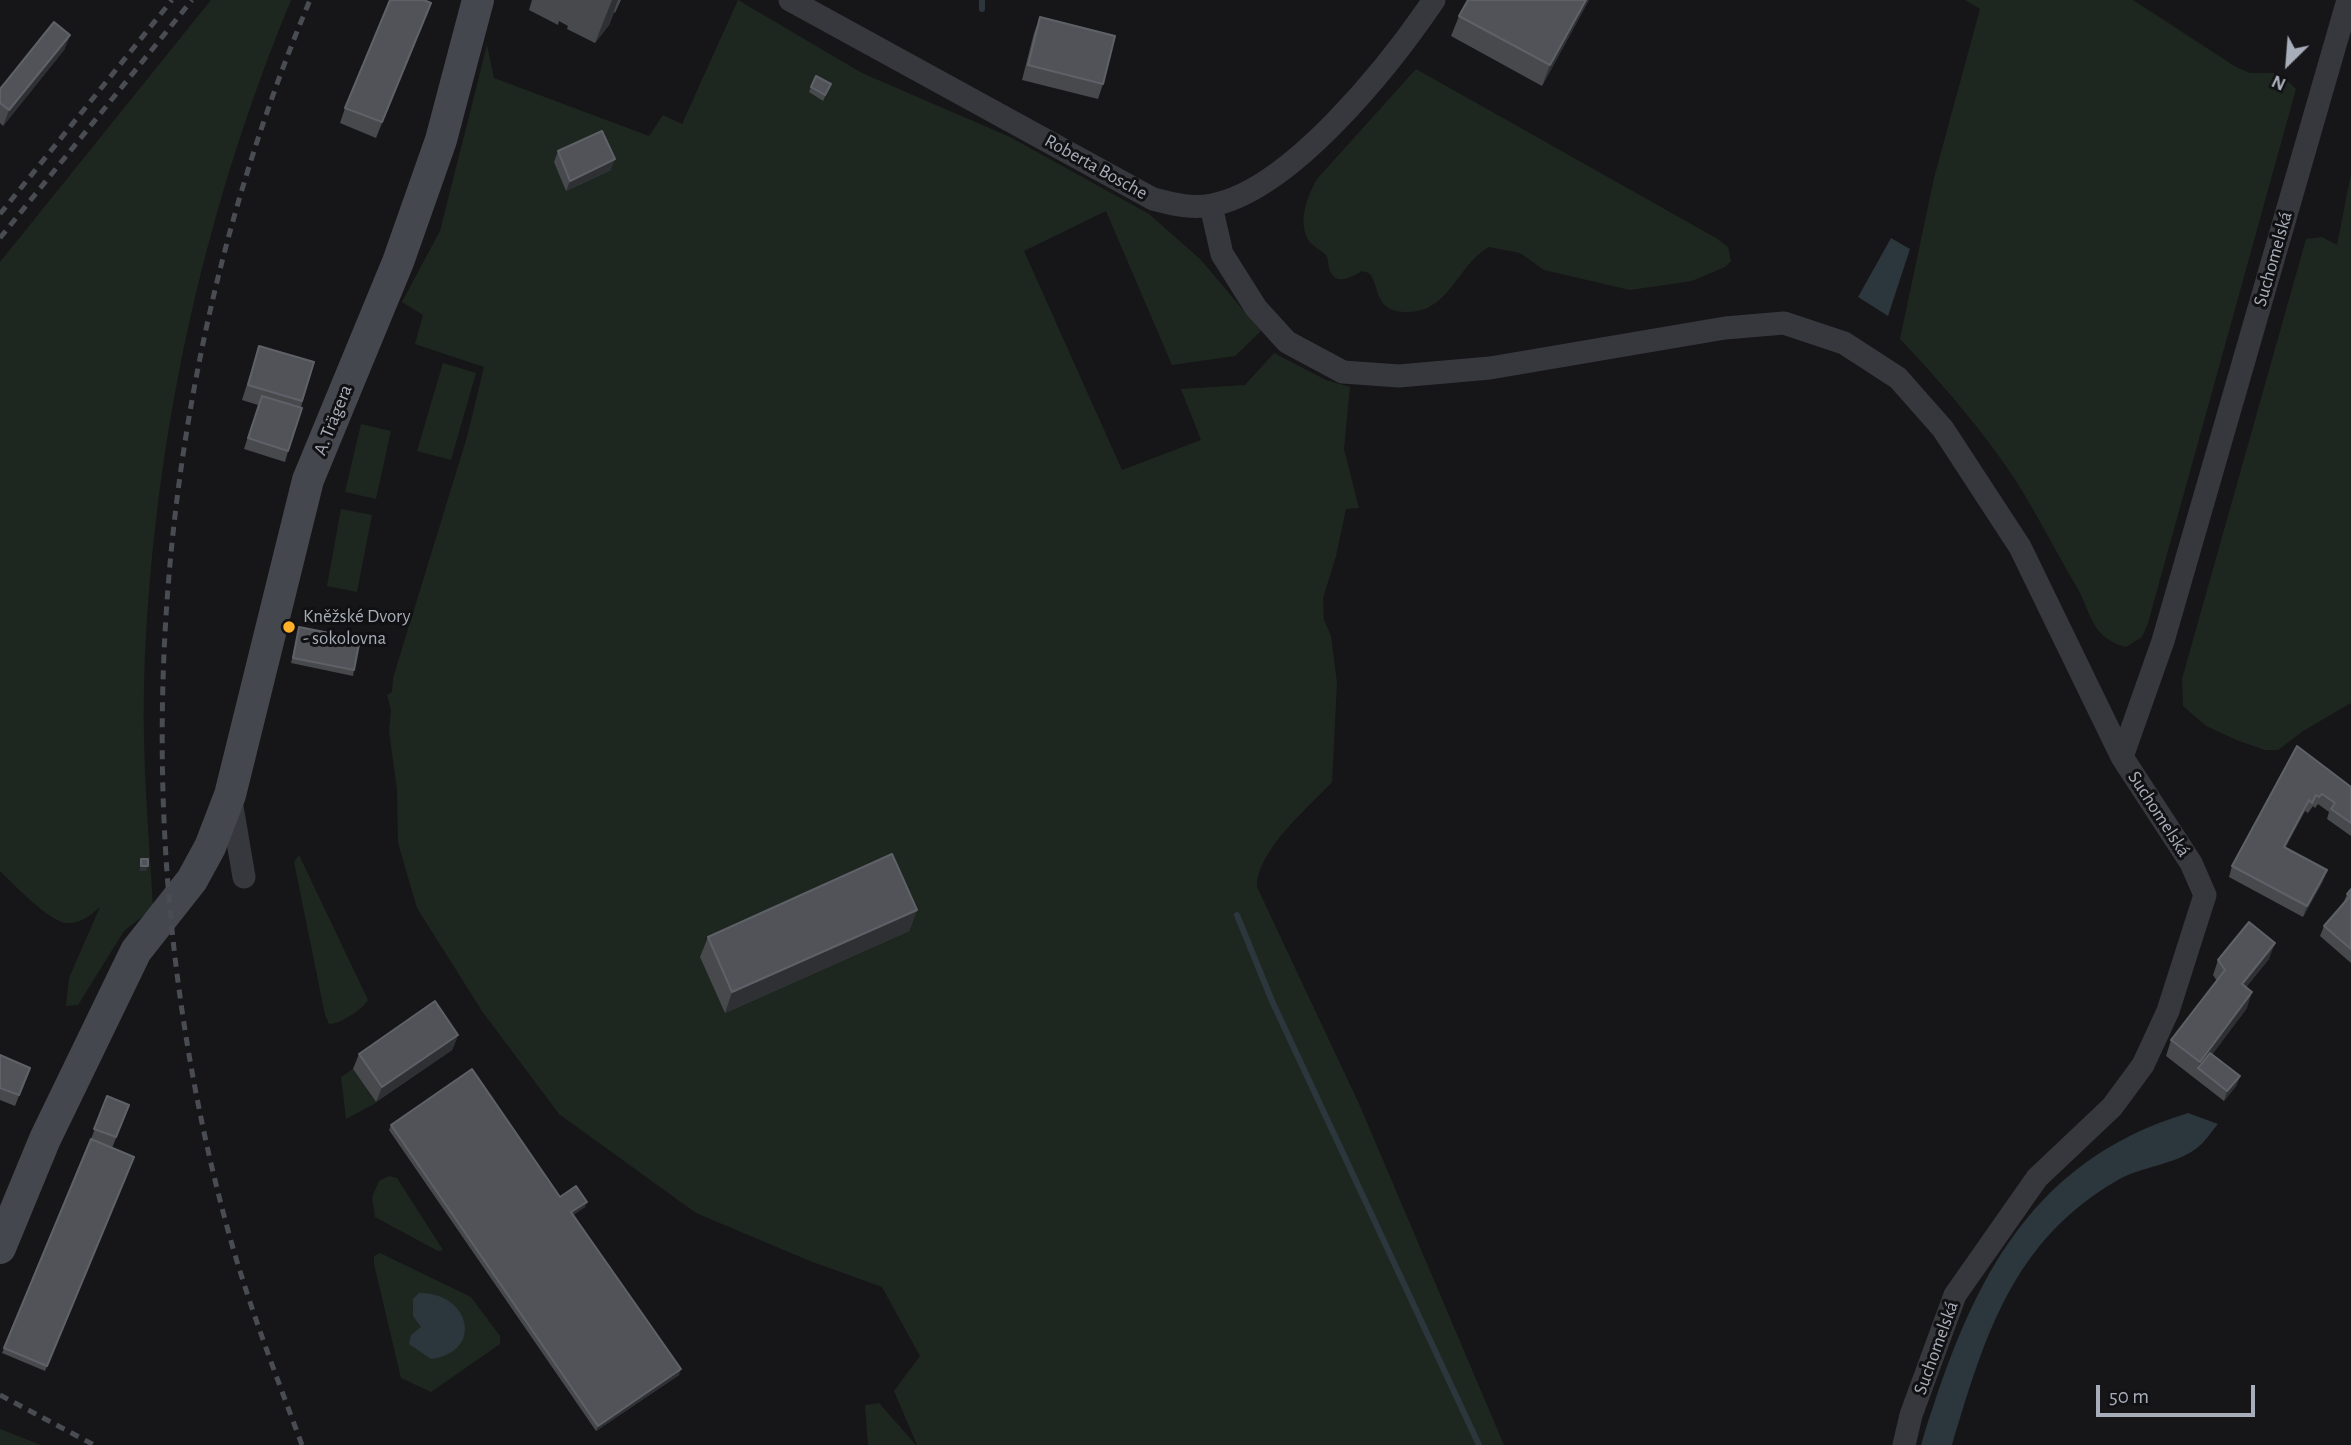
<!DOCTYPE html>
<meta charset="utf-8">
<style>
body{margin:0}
#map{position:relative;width:2351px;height:1445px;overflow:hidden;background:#161618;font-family:"Alegreya Sans",sans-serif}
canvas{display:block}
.north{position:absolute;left:2253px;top:28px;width:70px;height:70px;-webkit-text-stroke:5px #111113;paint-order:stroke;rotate:205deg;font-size:19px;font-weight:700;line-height:28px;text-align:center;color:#a7adb9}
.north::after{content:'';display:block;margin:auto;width:24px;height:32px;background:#a7adb9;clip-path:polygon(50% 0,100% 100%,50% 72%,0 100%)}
.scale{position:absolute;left:2096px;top:1385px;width:159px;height:32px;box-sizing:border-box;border:4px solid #a7adb9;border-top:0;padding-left:9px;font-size:21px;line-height:24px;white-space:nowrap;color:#a7adb9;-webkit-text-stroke:5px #111113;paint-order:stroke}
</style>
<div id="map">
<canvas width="2351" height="1445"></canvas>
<div class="north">N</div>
<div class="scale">50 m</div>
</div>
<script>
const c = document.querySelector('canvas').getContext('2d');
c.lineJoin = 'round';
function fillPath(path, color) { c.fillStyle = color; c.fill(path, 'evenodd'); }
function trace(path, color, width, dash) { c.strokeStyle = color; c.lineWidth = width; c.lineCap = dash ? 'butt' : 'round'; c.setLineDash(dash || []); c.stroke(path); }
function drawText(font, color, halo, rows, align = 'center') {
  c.font = font + ' "Alegreya Sans",sans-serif'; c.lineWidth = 6; c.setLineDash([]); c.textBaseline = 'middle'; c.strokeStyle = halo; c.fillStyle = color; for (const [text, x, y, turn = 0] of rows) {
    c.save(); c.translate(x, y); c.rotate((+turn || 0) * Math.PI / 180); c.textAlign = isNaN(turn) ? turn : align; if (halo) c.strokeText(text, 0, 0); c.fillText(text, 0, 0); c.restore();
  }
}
const green = new Path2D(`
 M211,0h80c-90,217 -140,451 -147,686 -2,74 5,149 9,222l-29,23 -46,74 -12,1 3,-28 31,-71c-9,8 -20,17 -34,16 -16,-1 -54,-40 -66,-52v-609z
 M738,0l124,73 148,64 139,77 51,45 61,72 -26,25 -63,9 -66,-154 -82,40 98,219 79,-30 -20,-51 64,-4 29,-32 52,27 24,7 -6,62 15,59 -13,1 -10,47 -13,42 1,22 7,16 6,47 -5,99c-24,26 -75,68 -75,105l103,219 144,339h-587l-23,-54 26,-35 -38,-69 -72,-26 -114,-48 -137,-99 -77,-103 -65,-103 -19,-65 -1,-53 -8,-59 2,-21 -4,-15 5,-3 1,-14 74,-241 17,-70 -69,-23 8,-29 -21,-13 38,-71 47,-186 7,33 155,58 14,-21 19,9z
 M1965,0h168l103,67 14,6h29l17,16 -148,534 -6,14 -16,10c-37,-10 -34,-35 -51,-63 -20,-34 -38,-70 -59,-103 -32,-49 -76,-100 -116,-142l34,-161 46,-169z
 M1416,69l300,169 12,9 3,14 -6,6 -33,14 -62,9 -86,-20 -24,-17 -31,-6c-33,19 -39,65 -82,65 -8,0 -15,-1 -21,-6 -11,-9 -8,-23 -17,-33l-7,-2c-9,5 -25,16 -32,0 -2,-5 -1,-11 -4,-16 -5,-5 -12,-8 -17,-14 -12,-19 -2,-44 8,-62z
 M2351,174v529l-48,28 -25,19h-13l-26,-9 -33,-15 -23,-20 -1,-27 124,-440 16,-2 15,8z
 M443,363l33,10 -25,87 -34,-9z
 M361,424l30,7 -15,68 -31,-7z
 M341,509l31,6 -15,77 -30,-6z
 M299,855l69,145c-6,10 -28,24 -39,24l-4,-9 -31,-153z
 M353,1069l23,34 -30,16 -5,-42z
 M389,1176l8,2 46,72 -5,1 -63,-34 -3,-20 7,-16z
 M380,1253l91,44 29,39v8l-69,48 -30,-14 -27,-114v-8z
 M879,1403l37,42h-48l-3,-40z
 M0,1429l41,16h-41z`);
const water = new Path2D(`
 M1891,238l19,11 -22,67 -30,-19z
 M2188,1113l30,11c-6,7 -13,18 -21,24 -20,16 -57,19 -79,32 -106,61 -133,156 -166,265h-31c47,-153 102,-282 267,-332z
 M419,1293c51,-1 66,59 12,66l-22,-15 2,-9 10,-8 -8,-11v-17z`);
const stream = new Path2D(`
 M982,0v9
 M1237,915l35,86 207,444`);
const street = new Path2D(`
 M790,0l363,199c20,5 38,10 59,6 79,-15 178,-140 222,-205
 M1211,206l11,48 34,54 31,34 56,30 56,4 91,-8 235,-40 59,-5 60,20 54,35 45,51 77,118 102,210 69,106 14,32 -37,116 -25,54 -31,42 -75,71 -82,117 -44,120 -7,30
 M2122,757l41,-116 185,-641
 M230,795l14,82`);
const secondary = new Path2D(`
 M0,1248l45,-109 91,-188 56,-71 18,-33 20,-52 78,-315 90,-218 43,-122 37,-140`);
const rail = new Path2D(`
 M0,214l172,-214
 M0,238l192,-238
 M0,1395l94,50
 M302,1445c-26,-70 -53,-139 -73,-211 -112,-405 -82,-847 81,-1234`);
const wall = new Path2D(`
 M532,0h89l-6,13 -1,-1 -5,13 -14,18 -28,-14 1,-3 -9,-5 -1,4 -29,-15z
 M1589,0l-47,86 -91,-50 8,-20z
 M1040,17l63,67 -5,15 -76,-19 12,-47z
 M425,18l-49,120 -36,-15 5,-15z
 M70,35l-6,15 -61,76 -3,-3v-34z
 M831,84l-8,17 -14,-9 2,-5z
 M558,151l53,19 -45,21 -12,-29z
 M259,346l55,16 -29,100 -41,-13 14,-44 -16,-5z
 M299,627l55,43 -1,6 -62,-13z
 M2297,746l54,41v49l-24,-17 2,-7 -11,-8 -3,4 -2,-2 -5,7 -3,-2 -20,37 38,33 -20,36 -74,-40 3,-11z
 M2351,889v74l-31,-27 4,-10 19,-22 4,-10z
 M917,910l-8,21 -184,82 -25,-56 8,-20z
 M2269,959l-23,28 1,21 -35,46 28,22 -4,10 -12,15 -58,-45 5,-16 46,-59 -4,-6 5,-15z
 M458,1035l-6,15 -76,52 -23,-33 6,-15z
 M0,1055l30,13 -15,38 -15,-6z
 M107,1096l16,25 -11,27 22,9 -89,214 -43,-18 89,-214z
 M391,1125l194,82 -12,8 106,160 -83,56 -207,-301z`);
const shadedWall = new Path2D(`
 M612,0h6l-9,25 -14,18z
 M1586,0h3l-47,86 8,-21z
 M431,3l-6,15 -49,120 6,-16z
 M70,35l-6,15 -61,76 6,-16z
 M615,159l-4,11 -45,21 4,-10z
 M2309,800l-4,11 -25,47 4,-11z
 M141,866h7l-2,5h-7z
 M2327,870l-4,11 -20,36 4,-11z
 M917,910l-8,21 -184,82 7,-21z
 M2275,943l-6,16 -33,41 6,-16z
 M2252,992l-5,16 -46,62 -3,-2 2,-6z
 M458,1035l-6,15 -76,52 6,-15z
 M2240,1076l-4,10 -12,15 3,-10z
 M587,1202l-2,5 -16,11 2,-6z
 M681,1369l-2,6 -83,56 2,-5z`);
const building = new Path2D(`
 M390,0h34l7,3 -49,119 -37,-14z
 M1468,0h118l-36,65 -91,-49z
 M1040,17l75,19 -12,48 -75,-19z
 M54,22l16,13 -61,75 -9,-7v-14z
 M816,76l15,8 -6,11 -14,-8z
 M602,131l13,28 -45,22 -12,-30z
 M259,346l55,16 -12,39 -54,-16z
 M262,396l40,12 -14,43 -40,-13z
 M299,627l61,12 -6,31 -61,-12z
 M2297,746l54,41v36l-20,-14 4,-6 -13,-9 -3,3 -3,-2 -4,8 -3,-3 -25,47 43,23 -20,36 -75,-40z
 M892,854l25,56 -185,82 -24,-55z
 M141,859h7v7h-7z
 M2351,889v60l-27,-23 26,-30 -3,-2z
 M2249,922l26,21 -33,41 10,8 -52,70 -29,-22 54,-70 -7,-10z
 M435,1001l23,34 -76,52 -23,-33z
 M2210,1053l30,23 -13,15 -29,-23z
 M0,1055l30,13 -11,27 -19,-7z
 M472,1069l88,128 16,-11 11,16 -16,10 110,157 -83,57 -207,-301z
 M107,1096l22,9 -13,32 -22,-8z
 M91,1139l43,18 -87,209 -43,-18z`);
const markers = [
 [289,627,7,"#ffb028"]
];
const streetNames = [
 ["Roberta Bosche",1096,167,29],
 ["Suchomelská",2273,259,-74],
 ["A. Trägera",333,420,-68],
 ["Suchomelská",2159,814,57],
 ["Suchomelská",1936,1348,-70]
];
const poiNames = [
 ["Kněžské Dvory",303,616],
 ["- sokolovna",303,638]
];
fillPath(green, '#1e271f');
fillPath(water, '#2b363d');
trace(stream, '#2b363d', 6);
trace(street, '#37383e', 23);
trace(secondary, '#45474e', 32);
trace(rail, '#4a4c53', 5, [9, 7]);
fillPath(wall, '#47494d');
fillPath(shadedWall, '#2f3033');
fillPath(building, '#525359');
trace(building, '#5f6168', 2);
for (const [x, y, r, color] of markers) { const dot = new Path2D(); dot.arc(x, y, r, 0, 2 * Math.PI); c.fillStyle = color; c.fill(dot); trace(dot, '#111113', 2.5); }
drawText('19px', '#a7adb9', '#111113', streetNames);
drawText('19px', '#a7adb9', '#111113', poiNames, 'left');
</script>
